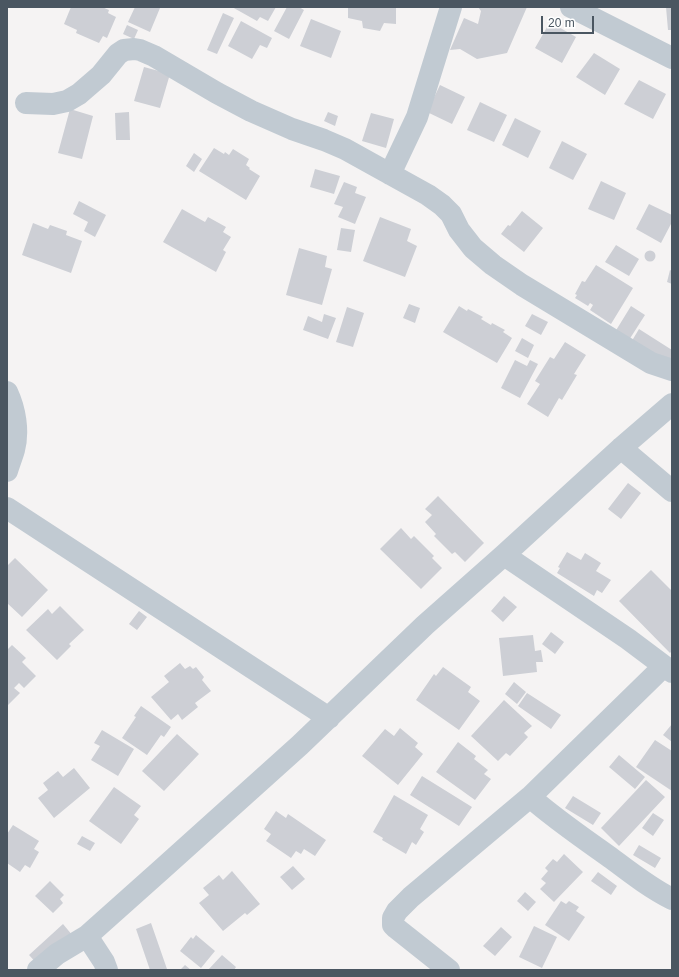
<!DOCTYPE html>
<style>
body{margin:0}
#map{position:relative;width:679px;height:977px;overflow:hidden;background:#f5f3f3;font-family:Arial,sans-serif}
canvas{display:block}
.frame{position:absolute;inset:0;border:8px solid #4a5661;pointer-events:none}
.scale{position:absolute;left:541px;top:16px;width:53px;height:18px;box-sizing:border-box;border:2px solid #4a5661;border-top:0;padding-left:5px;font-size:12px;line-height:14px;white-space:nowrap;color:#4a5661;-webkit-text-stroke:3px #fff;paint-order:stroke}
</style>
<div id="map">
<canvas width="679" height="977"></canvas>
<div class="frame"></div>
<div class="scale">20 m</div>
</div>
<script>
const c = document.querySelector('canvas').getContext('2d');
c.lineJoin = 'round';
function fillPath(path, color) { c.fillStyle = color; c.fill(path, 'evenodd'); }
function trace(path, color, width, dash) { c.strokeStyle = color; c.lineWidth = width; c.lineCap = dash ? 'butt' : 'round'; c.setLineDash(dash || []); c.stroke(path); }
const building = new Path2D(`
 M71,7h31l7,3 -1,3 8,4 -9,21 -4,-2 -4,7 -23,-10 1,-3 -13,-6z
 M135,7h22l3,1 -10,24 -22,-10z
 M232,7h44l-8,14 -8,-4 -3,4z
 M287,7h12l5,3 -15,29 -15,-8z
 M348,7h48v17l-12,-1 -4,8 -17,-3 -1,-7 -14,-3z
 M478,7h49l-20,46 -30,6 -17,-10 -10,1 14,-32 14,6 3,-13z
 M666,7h6v23h-4z
 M223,13l11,5 -17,36 -10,-4z
 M311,19l30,12 -10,27 -31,-12z
 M241,21l31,17 -5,10 -7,-3 -8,14 -24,-13z
 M550,22l26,15 -14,26 -27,-15z
 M127,25l11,5 -4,9 -11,-5z
 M594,53l26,16 -15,26 -29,-18z
 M144,67l26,7 -10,34 -26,-7z
 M639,80l27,14 -13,25 -29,-15z
 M440,85l25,12 -13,27 -25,-12z
 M480,102l27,13 -13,27 -27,-12z
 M70,109l23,7 -11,43 -24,-6z
 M129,112l1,28h-14l-1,-27z
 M328,112l10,4 -3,10 -11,-5z
 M371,113l23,6 -8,29 -24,-7z
 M515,118l26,13 -13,27 -26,-13z
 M562,141l25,13 -14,26 -24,-12z
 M214,148l10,6 1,-2 4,3 4,-6 16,10 -3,6 4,3 -1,1 11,7 -14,24 -47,-29z
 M194,153l8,6 -8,13 -8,-6z
 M315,169l25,7 -6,18 -24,-7z
 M601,181l25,12 -12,27 -26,-11z
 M344,182l13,5 -2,6 11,4 -11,27 -17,-7 5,-10 -9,-3z
 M79,201l27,14 -11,22 -11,-6 4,-9 -15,-8z
 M649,204l23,11v7l-11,21 -25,-14z
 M182,209l23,13 3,-5 18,10 -3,5 8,5 -8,13 3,2 -10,20 -53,-30z
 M522,211l21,17 -19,24 -23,-18 7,-9 2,1z
 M380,217l31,12 -4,12 10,5 -12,31 -42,-16z
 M33,223l15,6 2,-4 17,6 -1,4 16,6 -11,32 -49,-18z
 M341,228l14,2 -4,22 -14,-2z
 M616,245l23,14 -10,17 -24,-14z
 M299,248l28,8 -2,11 7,2 -10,36 -36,-10z
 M644.5 256a5.5 5.5 0 1 1 11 0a5.5 5.5 0 1 1-11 0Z
 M596,265l37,23 -22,36 -21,-14 3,-5 -3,-2 -2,3 -13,-8 2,-3 -2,-1 7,-13 3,1z
 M670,270l2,1v13l-5,-2z
 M409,304l11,4 -5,15 -12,-5z
 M459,306l8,5 1,-2 15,8 -2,2 10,6 1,-2 13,7 -2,2 9,6 -15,25 -54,-31z
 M631,306l14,9 -16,25 -14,-8z
 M347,307l17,6 -11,34 -17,-5z
 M324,314l12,4 -8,21 -25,-9 5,-14 14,6z
 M532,314l16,8 -7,13 -16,-9z
 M639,329l33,21v10l-42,-16z
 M522,338l12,7 -6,13 -13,-7z
 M565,342l21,13 -12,19 3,1 -15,25 -3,-2 -11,19 -21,-13 13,-20 -5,-3 15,-24 4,2z
 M515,360l12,6 3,-6 8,4 -18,34 -19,-10z
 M628,483l13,10 -20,26 -13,-10z
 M438,496l46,47 -19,19 -10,-10 -3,2 -18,-18 2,-2 -11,-12 7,-7 -7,-6z
 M401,528l10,11 3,-3 20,20 -2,2 10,10 -21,21 -41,-40z
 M567,552l14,8 4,-7 16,10 -5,8 15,9 -9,13 -5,-3 -3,6 -37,-23 3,-5 -2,-1z
 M15,558l33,32 -26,27 -15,-14v-37z
 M651,570l21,21v60l-2,2 -51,-52z
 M504,596l13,11 -14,15 -12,-11z
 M60,606l24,24 -15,14 2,2 -14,14 -31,-30 22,-21 4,5z
 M139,611l8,6 -10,13 -8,-6z
 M551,632l13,10 -9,12 -13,-10z
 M533,635l2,16 6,-1 2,12h-7l1,10 -34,4 -4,-38z
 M12,645l14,13 -4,4 14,14 -12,12 -5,-5 -5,5 6,5 -13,13v-56z
 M180,663l5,6 5,-3 3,3 3,-2 8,10 -2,3 9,11 -16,12 3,4 -16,13 -4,-6 -7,6 -20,-23 18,-15 -5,-6z
 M443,667l28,20 -3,5 12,9 -21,29 -43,-30 18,-26 2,2z
 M514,682l12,10 -9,12 -12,-10z
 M527,693l34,22 -10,14 -33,-23z
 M504,700l28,26 -8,7 4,4 -18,19 -4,-3 -8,8 -27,-25z
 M141,706l30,21 -7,10 -3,-2 -14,20 -25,-17 14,-21 -2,-1z
 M672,724v18l-9,-7z
 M400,728l18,15 -3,4 8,7 -25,31 -36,-29 23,-27 9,7z
 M102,730l32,19 -16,27 -27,-16 9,-14 -6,-3z
 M177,734l22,20 -35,37 -22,-20z
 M655,740l17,11v40l-36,-24z
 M458,742l18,14 -2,3 14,11 -4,4 7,5 -16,21 -39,-28z
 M619,755l26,22 -10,12 -26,-22z
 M74,768l16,20 -36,30 -16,-20 10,-8 -5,-7 15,-12 5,6z
 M422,776l50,31 -13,19 -49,-31z
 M646,780l19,17 -46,49 -18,-18z
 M114,787l27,19 -7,9 5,4 -18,25 -32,-23z
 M394,795l34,20 -8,14 4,3 -8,13 -4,-3 -6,12 -24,-14 1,-2 -10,-6z
 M573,796l28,17 -8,12 -28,-17z
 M276,811l10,7 2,-4 38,26 -11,16 -11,-7 -3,5 -5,-3 -5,7 -25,-17 5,-7 -7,-5z
 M653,813l11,7 -11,16 -11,-8z
 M13,825l26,16 -5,8 5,3 -9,16 -5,-3 -5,7 -13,-9v-29z
 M82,836l13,7 -5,8 -13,-7z
 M639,845l22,13 -6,10 -22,-13z
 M564,854l19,18 -29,30 -14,-13 6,-6 -5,-4 7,-8 -3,-3 8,-9 4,3z
 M293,866l12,13 -13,11 -12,-13z
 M232,871l28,33 -13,11 -2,-2 -22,18 -24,-28 10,-8 -6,-7 16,-13 4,5z
 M598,872l19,14 -6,9 -20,-14z
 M50,881l14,14 -4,4 3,4 -10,10 -18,-17z
 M525,892l11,10 -8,9 -11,-10z
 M561,901l5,3 3,-3 10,6 -3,4 9,6 -16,24 -24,-16z
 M151,923l16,46 -3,1h-14l-14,-41z
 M63,924l10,12 -34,30 -10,-11z
 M534,926l23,11 -15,31 -23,-11z
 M501,927l11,10 -17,19 -12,-10z
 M196,935l19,16 -14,17 -21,-17 11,-14 2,2z
 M222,955l14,12 -2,3h-26z
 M185,965l6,5h-11z`);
const minor = new Path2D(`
 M571,7l101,51
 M26,103l27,1 14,-3 12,-7 22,-19 17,-21 6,-4 10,-1 6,1 14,6 63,37 34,18 41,18 32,11 21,9 83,46 14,10 9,9 8,16 14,18 20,17 29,20 129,78 21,7
 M390,174l27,-57 34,-110
 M7,392c8,17 12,39 7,58 -2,7 -5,14 -7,21
 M621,448l51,43
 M7,508l322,210
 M504,555l124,84 44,33
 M664,666l-134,131c25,22 53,41 81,61 20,15 39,30 61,41
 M87,936l17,26 3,8
 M38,970l19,-16 30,-18 74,-66 139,-125 125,-120 79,-70 117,-107 51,-44
 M449,970l-53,-42 -3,-3v-7l4,-7 14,-14 119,-100`);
fillPath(building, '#cdcfd5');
trace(minor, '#c1cad2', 22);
</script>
